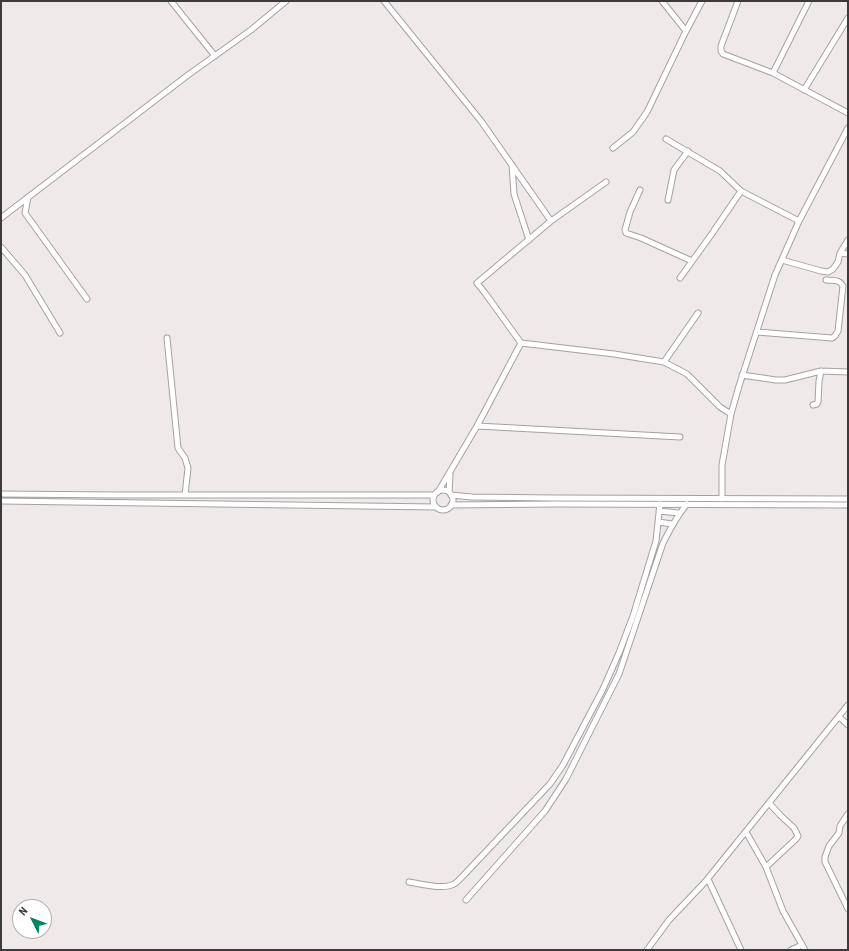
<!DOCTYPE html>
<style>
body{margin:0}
#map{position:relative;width:849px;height:951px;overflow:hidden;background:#efe9e9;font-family:"Roboto Condensed",sans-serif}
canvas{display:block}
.frame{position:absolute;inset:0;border:2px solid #3c3a3a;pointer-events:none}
.north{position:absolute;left:12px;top:899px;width:40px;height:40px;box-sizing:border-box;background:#fff;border:1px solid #b1b0b0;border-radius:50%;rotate:312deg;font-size:11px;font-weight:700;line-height:16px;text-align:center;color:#3c3a3a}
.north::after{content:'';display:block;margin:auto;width:14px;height:18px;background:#018466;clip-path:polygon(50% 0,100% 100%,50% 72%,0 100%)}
</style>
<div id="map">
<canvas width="849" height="951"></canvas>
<div class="frame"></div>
<div class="north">N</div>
</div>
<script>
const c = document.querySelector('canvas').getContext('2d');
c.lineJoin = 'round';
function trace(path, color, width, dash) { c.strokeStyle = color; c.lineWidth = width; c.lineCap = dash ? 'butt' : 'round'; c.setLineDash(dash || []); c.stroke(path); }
const minor = new Path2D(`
 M171,1l44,55
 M384,1l97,120 70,100 -74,62 8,10 36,50 -44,83 -39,66
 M662,1l24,30
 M738,1l-17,45v5l2,3 50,19
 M809,1l-36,72 75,40
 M804,90l44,-72
 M666,139l54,32 21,20 58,30
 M613,148l20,-16 14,-20 39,-81 16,-30
 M512,165l2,29 15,46
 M640,190l-10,22 -5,18 1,3 15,5 51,23
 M28,197l-3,16 62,86
 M668,200l6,-30 14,-19
 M1,218l187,-143 63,-45 35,-29
 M551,221l55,-39
 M1,247l24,28 35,58
 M840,253l8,1
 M782,260l39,11 7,1 5,-3 5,-7 2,-9 8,-13
 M680,278l31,-43 30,-44
 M757,332l75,6 3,-2 3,-5 5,-45c-4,-7 -9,-5 -17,-6
 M167,338l11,110 7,10 3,10 -3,27
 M521,343l93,11 50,8 23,12 33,33 11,7
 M664,362l34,-49
 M742,375l34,5h9l36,-9 27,1
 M813,405l4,-1 1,-2 1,-21 2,-10
 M477,426l203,11
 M433 500a10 10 0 1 1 20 0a10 10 0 1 1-20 0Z
 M449,492l1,-18
 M1,494l118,1h315
 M451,495l21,2 82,1 294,1
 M722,499v-34l9,-51 8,-28 36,-111 24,-54 49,-93
 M1,501l435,6
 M451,505l103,-1 294,1
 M659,511l20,2
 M658,522l14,2
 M839,717l9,8
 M848,814l-8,12 -1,7 -10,13 -4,11v5l2,4 21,43
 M746,832l20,35 17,44 22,39
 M766,867l30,-28 2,-3 -4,-8 -14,-13 -11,-12
 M708,879l33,71
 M409,882c12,2 34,8 45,2 2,-1 5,-4 7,-6l89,-94 13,-19 40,-76 16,-36 14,-37 23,-75 4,-37
 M466,900l79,-89 21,-32 53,-105 44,-131c7,-14 14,-27 24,-39
 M647,950l22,-30 36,-38 143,-177
 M791,950l11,-5`);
trace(minor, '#a6a1a1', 7);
trace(minor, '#fff', 5);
</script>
